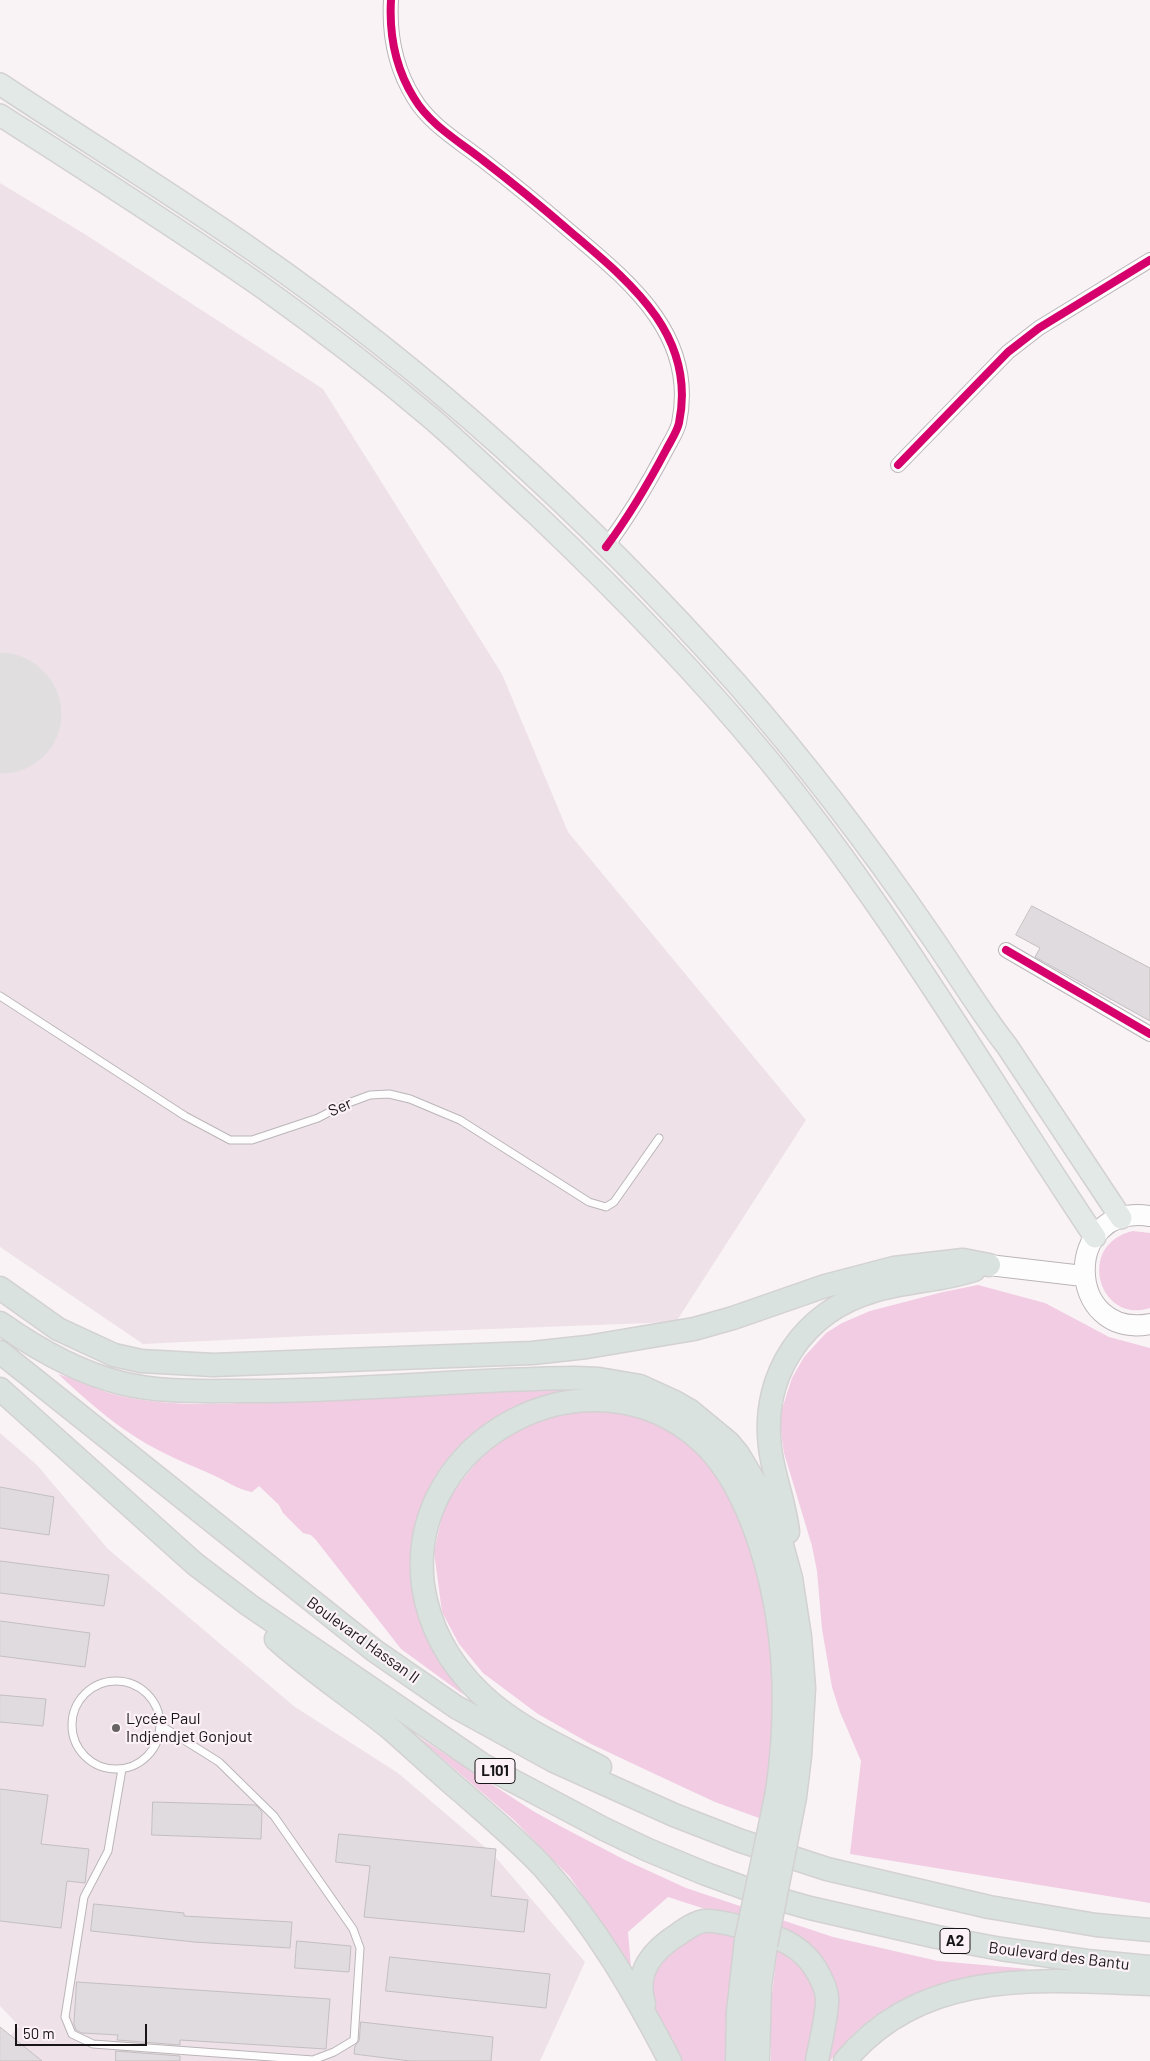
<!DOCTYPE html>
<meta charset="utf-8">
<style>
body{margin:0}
#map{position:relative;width:1150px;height:2061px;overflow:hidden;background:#f9f3f6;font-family:Barlow,sans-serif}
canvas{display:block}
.scale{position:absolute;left:15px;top:2024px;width:132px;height:22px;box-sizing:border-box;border:2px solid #181517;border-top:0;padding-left:6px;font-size:15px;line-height:18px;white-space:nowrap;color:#181517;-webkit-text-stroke:4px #fbf1f6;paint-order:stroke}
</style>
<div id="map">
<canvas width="1150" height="2061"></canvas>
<div class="scale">50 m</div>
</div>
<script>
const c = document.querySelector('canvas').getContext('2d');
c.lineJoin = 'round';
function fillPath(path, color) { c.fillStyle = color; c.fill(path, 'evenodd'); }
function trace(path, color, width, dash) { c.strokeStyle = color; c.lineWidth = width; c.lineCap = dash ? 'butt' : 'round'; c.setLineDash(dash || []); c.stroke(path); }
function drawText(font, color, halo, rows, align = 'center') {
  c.font = font + ' Barlow,sans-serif'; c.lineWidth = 4.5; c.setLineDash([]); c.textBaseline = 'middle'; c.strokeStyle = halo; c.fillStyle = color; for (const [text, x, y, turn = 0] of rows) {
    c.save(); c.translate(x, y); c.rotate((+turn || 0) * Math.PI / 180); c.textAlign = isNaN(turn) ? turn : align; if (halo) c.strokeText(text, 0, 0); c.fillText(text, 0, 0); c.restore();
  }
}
const built = new Path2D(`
 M0,183l83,50 240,156 179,285 66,158 238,288 -130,202 -368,14 -165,8 -143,-97z
 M0,1433l37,32 71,84 187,158 103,66 95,81 92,108 -45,99h-540v-14l19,-21 -19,-20z`);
const green = new Path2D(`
 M1133,1231l17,2v75c-51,17 -75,-64 -17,-77z
 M978,1285l67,18 64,34 41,11v555l-300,-49 11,-93 -21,-49 -8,-25 -10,-58 -5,-58 -5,-25 -28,-93 -3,-21v-20l11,-34 12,-21 22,-24 16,-10 28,-12 73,-19z
 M58,1374c25,7 45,20 72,24 60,11 121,4 181,1 85,-3 169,-6 254,-11l11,3c-20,3 -42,6 -60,15 -89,42 -124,128 -94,221 8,26 26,47 42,68l-63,-46 -85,-109 -5,-5 -8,-2 -20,-20 -4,-8 -20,-19 -7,6c-15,-3 -26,-11 -39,-17 -17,-8 -36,-15 -53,-24 -38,-19 -71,-48 -102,-77z
 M563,1410l79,2 53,33 37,51 17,39 24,109 2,90 -5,44 -11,40 -44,-16 -56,-26 -70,-33 -51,-29 -55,-41 -24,-29 -17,-32 -8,-60 11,-50 51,-64z
 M414,1734l119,77 27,15 65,34 61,28 147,49 105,24 91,8c-58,8 -121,17 -168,58 -12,10 -21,22 -31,34h-4l8,-48 -45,-77 -121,-39 -40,35 3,35 -61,-90 -56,-57z
 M737,1930l-9,79 -1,52h-45l-31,-56v-39l47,-35z
 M778,1945l29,23 12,33 -10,60h-38v-59z`);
const runway = new Path2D(`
 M0,712l2,2`);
const building = new Path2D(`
 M1032,906l118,62v53l-115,-64 5,-9 -24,-13z
 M0,1487l54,10 -5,38 -49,-7z
 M0,1561l109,14 -5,31 -104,-13z
 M0,1621l90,12 -5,34 -85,-11z
 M0,1695l46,4 -3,27 -43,-4z
 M0,1789l48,6 -7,49 48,5 -4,34 -18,-2 -6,47 -61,-7z
 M153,1802l103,3 6,7 -1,27 -109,-4z
 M339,1834l157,15 -5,47 37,4 -4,32 -160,-15 6,-51 -34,-4z
 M94,1904l90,9v3l108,6 -2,26 -96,-6 -103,-11z
 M297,1941l54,5 -2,26 -54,-4z
 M390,1957l160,17 -4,34 -160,-17z
 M77,1982l253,17 -4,50 -146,-9v5l-63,-5 1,-5 -36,-2 -6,-3 -2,-6z
 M361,2022l132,15 -2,24h-81l-56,-7 1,-8 4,-5z
 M0,2027l42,34h-42z
 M116,2051l64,5v5h-64z`);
const service = new Path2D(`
 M0,996l185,120 45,24h22l66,-22 25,-13 27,-10 19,-1 21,5 50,21 129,82 17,5 8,-5 45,-64
 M72 1725a44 44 0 1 1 88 0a44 44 0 1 1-88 0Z
 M122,1769l-14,82 -24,46 -19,120 7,17 21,10 220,16 21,-8 20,-12 6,-92 -7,-19 -79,-113 -55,-54 -59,-37`);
const minor = new Path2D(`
 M391,0c-2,34 5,69 23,98 16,27 46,44 70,63 30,23 59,47 88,72 59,50 125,103 107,190 -2,9 -9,19 -13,27 -18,34 -37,66 -60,97
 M898,465l110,-113 31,-24 111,-68
 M1006,950l144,84`);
const secondary = new Path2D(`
 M1150,1216c-89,-13 -85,124 0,108
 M989,1265l94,11`);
const primary = new Path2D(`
 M0,84c84,56 171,109 254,167 178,123 339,271 483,433 68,78 131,160 190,246 27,38 51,79 80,116l114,172
 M0,115c89,57 179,114 266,175 56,40 112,83 164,127 36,31 71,65 106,97 81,77 159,157 230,243 124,151 221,319 329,480`);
const trunk = new Path2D(`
 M0,1288l58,41 56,26 27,6 72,4 319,-12 55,-6 107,-18 39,-11 92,-32 69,-18 69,-8 26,5
 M0,1323c37,26 77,49 121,60 40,10 81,8 121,8 111,1 222,-12 333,-13l24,1 41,7 35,16 14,8 40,33 9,11 15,25 24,48 14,51 9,59 4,51 -4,68 -5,41
 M0,1352l375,299 81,56 98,54 120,54 67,26 86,28 162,38 107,18 54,5
 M0,1389l195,175 54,41 234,160 121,64 44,21 58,24 58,21 46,13 127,29 64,12 86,12 63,6
 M788,1532c-3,-29 -15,-57 -18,-85 -9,-73 34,-136 104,-156 33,-10 67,-10 100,-21
 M276,1639c36,33 78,60 116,91 24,21 47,43 71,63 27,24 56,48 81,75 52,58 90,124 126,193
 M600,1767c-42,-22 -86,-41 -120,-74 -30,-29 -51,-66 -57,-108 -18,-147 167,-244 278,-144 29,26 47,67 59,103 26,80 29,165 17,248
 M644,2004c-10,-33 9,-54 36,-71 7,-5 16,-11 24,-12 12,-1 26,3 38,6 32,8 62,17 77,48 4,7 7,14 8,22 1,17 -7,46 -10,64
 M737,2061l1,-49 8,-72
 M758,2061l2,-75 6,-41
 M845,2061c77,-94 196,-81 305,-77`);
const trunkBridge = new Path2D(`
 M746,1940l31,-148
 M766,1945l29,-148`);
const cycleway = new Path2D(`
 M391,0c-2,34 5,69 23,98 16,27 46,44 70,63 30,23 59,47 88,72 59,50 125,103 107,190 -2,9 -9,19 -13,27 -18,34 -37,66 -60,97
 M898,465l110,-113 31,-24 111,-68
 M1006,950l144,84`);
const markers = [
 [116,1728,5,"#676365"]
];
const shields = [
 [495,1771,40],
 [955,1941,30]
];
const shieldNames = [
 ["L101",495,1771],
 ["A2",955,1941]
];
const streetNames = [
 ["Ser",340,1107,-24],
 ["Boulevard Hassan II",363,1640,36],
 ["Boulevard des Bantu",1059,1956,7]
];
const poiNames = [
 ["Lycée Paul",126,1719],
 ["Indjendjet Gonjout",126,1737]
];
fillPath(built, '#eee2e8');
fillPath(green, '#f1cce2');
trace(runway, '#e1dee0', 119);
fillPath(building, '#e0dbde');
trace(building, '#c3bfc1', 1);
trace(service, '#bab5b8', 9);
trace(minor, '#bab5b8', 16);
trace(secondary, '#bab5b8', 22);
trace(primary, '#d3d1d2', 24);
trace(trunk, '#d3d1d2', 25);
trace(service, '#fefdfe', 7);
trace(minor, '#fefdfe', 14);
trace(secondary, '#fefdfe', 20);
trace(primary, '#e2e9e6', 21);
trace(trunk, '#d9e2de', 22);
trace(trunkBridge, '#d3d1d2', 25, []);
trace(trunkBridge, '#d9e2de', 22);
trace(cycleway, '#d6006c', 8);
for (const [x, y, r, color] of markers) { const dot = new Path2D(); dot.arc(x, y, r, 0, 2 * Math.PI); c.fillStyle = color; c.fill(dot); trace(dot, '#fbf1f6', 2); }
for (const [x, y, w] of shields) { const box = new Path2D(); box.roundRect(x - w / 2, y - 12.5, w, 25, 4); c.fillStyle = '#fbf1f6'; c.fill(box); trace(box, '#181517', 1); }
drawText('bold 15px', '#181517', null, shieldNames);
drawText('16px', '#181517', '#fbf1f6', streetNames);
drawText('16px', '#181517', '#fbf1f6', poiNames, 'left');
</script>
